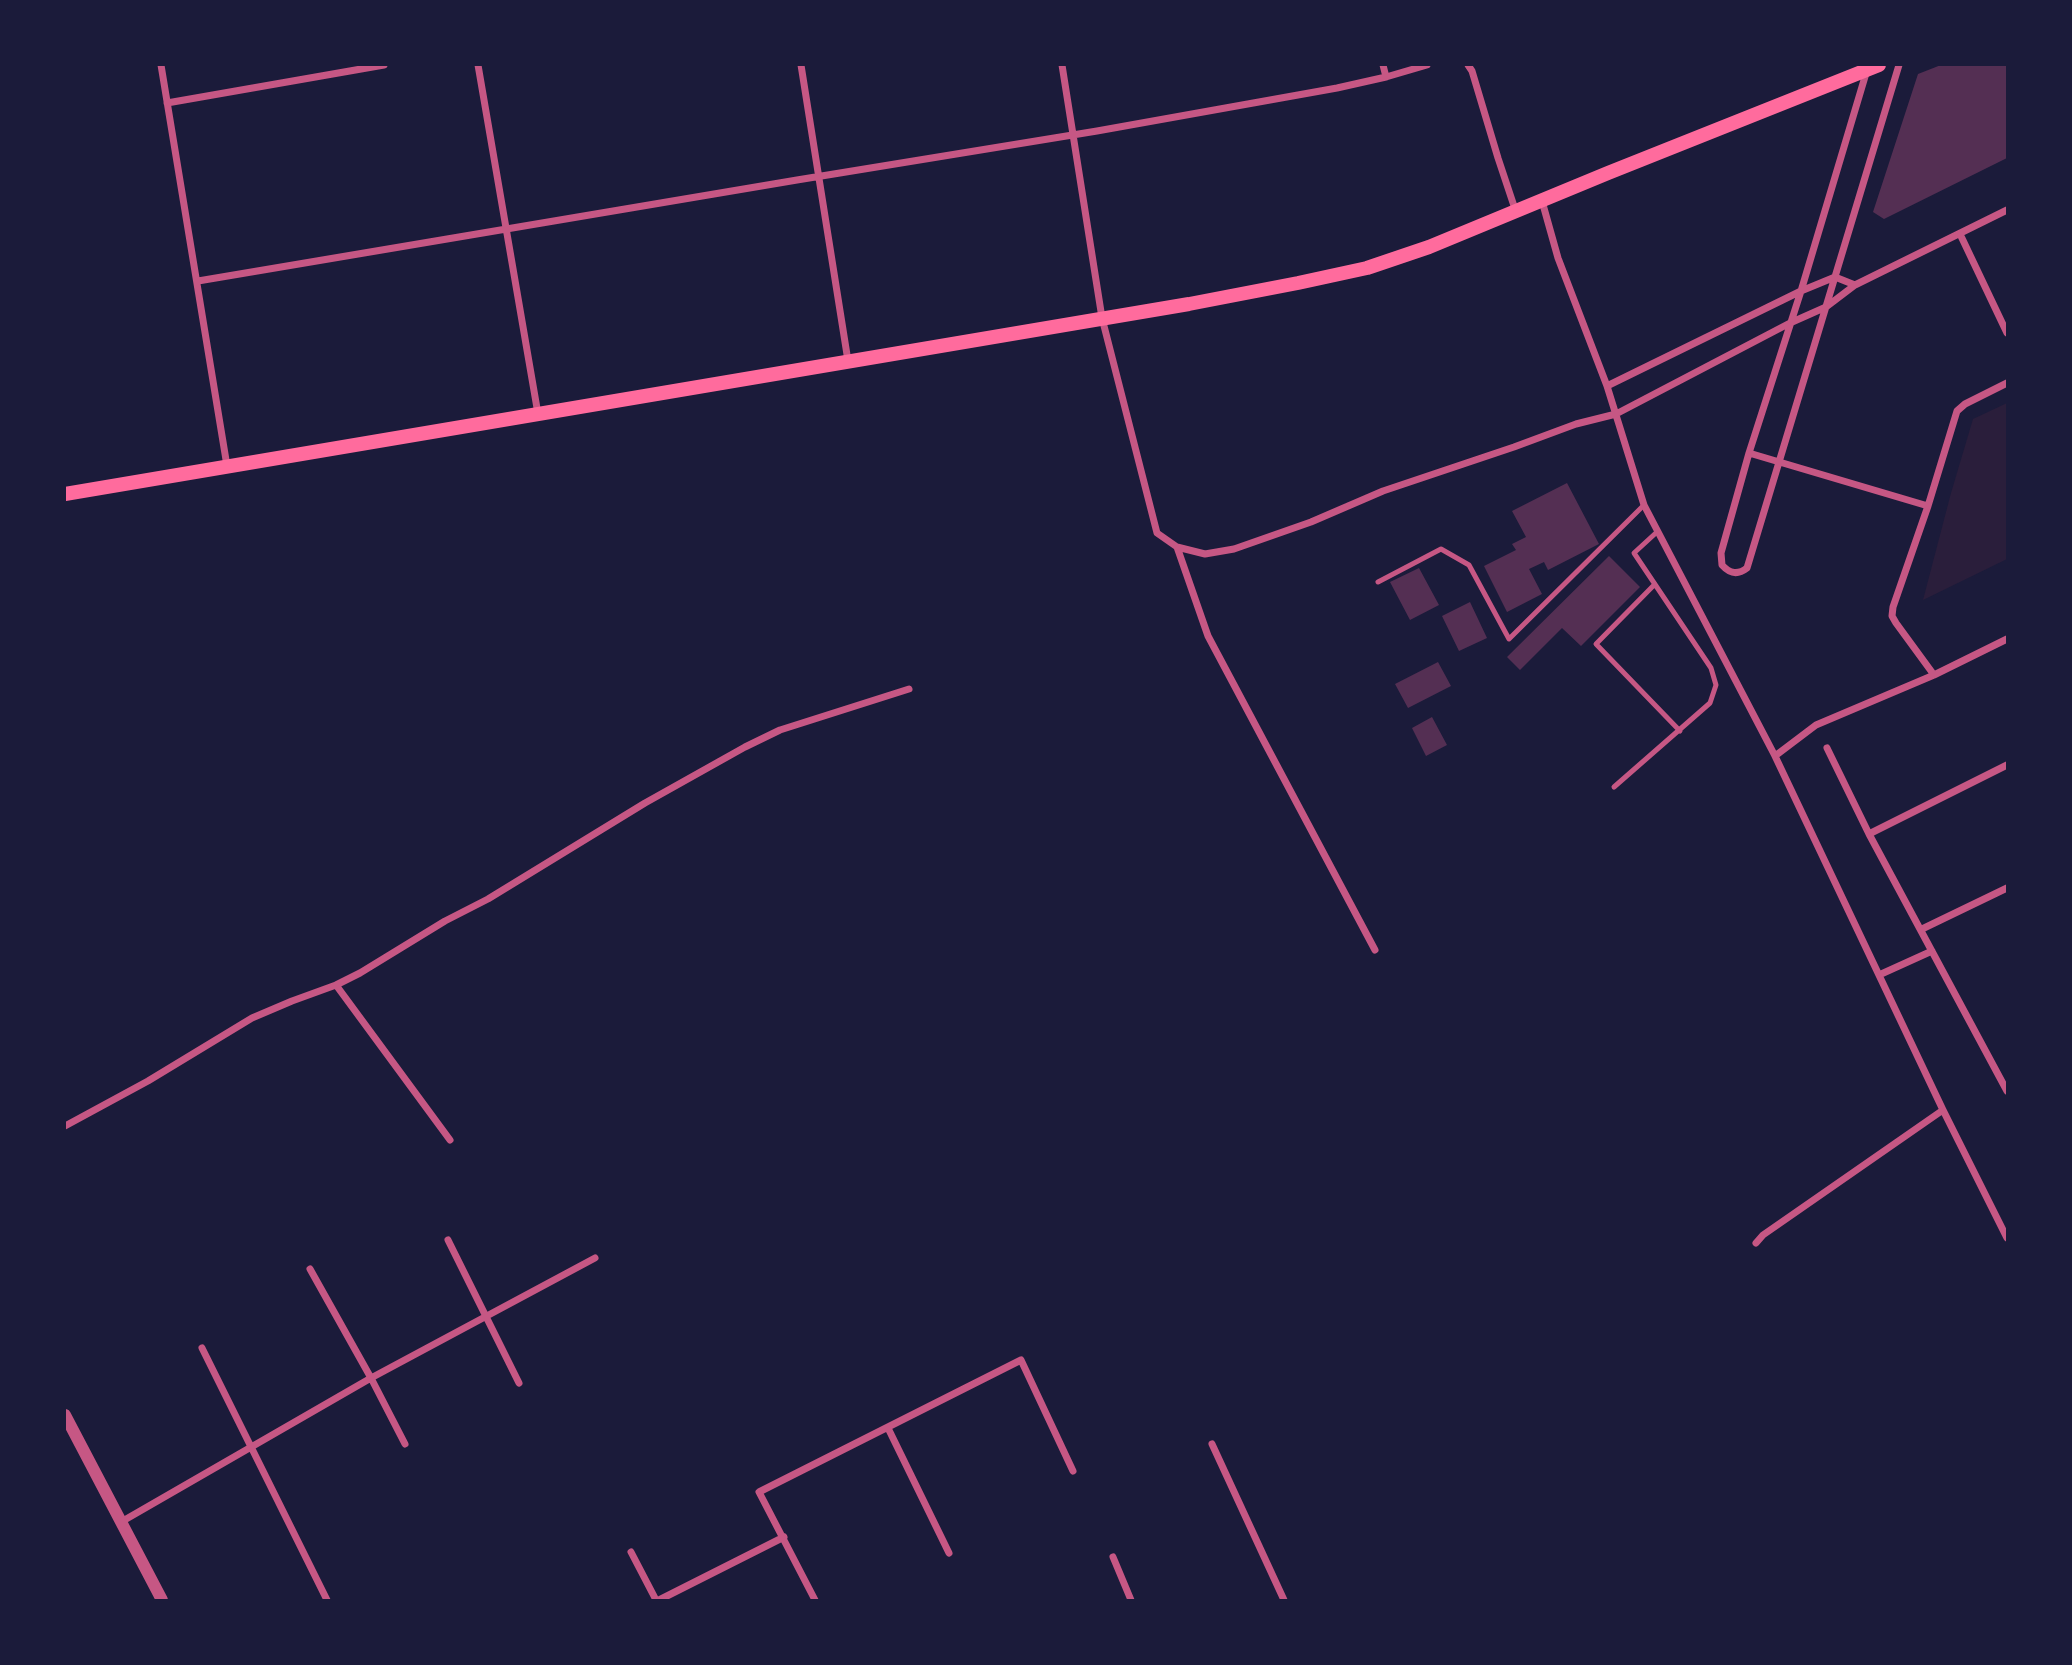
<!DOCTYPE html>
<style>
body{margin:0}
#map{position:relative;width:2072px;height:1665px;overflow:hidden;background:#1b1b3a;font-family:Signika,sans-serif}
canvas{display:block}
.frame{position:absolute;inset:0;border:66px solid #1b1b3a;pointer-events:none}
</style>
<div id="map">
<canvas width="2072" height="1665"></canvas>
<div class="frame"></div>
</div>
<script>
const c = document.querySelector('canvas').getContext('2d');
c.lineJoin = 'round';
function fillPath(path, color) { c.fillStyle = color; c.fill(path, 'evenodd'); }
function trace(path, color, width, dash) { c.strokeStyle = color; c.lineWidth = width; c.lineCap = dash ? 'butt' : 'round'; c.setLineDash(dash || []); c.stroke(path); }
const green = new Path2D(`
 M2007,403v156l-84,41 28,-107 22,-74z`);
const building = new Path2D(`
 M1941,65h66v93l-123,61 -11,-7 45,-138z
 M1567,483l32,61 -51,26 -4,-8 -15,7 13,25 -35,18 -23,-46 32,-16 -4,-6 14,-7 -14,-26z
 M1609,556l31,31 -59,59 -19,-18 -42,42 -13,-13z
 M1419,568l20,37 -29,15 -20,-38z
 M1470,602l17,36 -28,13 -17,-35z
 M1438,662l13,24 -43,22 -13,-24z
 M1432,717l15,28 -21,11 -14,-28z`);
const service = new Path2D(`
 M1378,582l63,-33 28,16 40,74 135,-134
 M1655,584l-59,60 84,87
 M1614,787l96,-84 6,-18 -5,-17 -77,-115 24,-22`);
const minor = new Path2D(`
 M161,65l66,401
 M478,65l60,349
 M801,65l47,296
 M1062,65l40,253 55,215 20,14 28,7 29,-5 77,-27 72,-31 131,-44 62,-23 40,-10 174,-91 36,-16 29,-22 152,-75
 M1383,65l3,12
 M1468,65l4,6 26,87 18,54
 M1867,70l-66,221 -52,162 -28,100 1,12c8,9 16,10 25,3l152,-503
 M167,103l217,-38
 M1542,201l16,57 49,128 37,119 131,251 168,354 64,128
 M1960,234l47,99
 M198,281l599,-101 300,-49 240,-43 49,-11 41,-12
 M1607,386l194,-95 34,-14 20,8
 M1749,453l179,53
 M1177,547l31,89 167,314
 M1934,675l-38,-52 -4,-7 1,-9 35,-101 29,-95 8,-7 42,-21
 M1827,748l42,86 138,257
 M1775,756l41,-31 118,-50 73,-36
 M1869,834l138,-69
 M1922,929l85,-41
 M1879,975l53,-24
 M336,985l114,155
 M65,1126l83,-45 104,-63 40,-17 44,-16 24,-12 85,-52 43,-22 157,-96 100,-56 35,-17 129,-41
 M448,1240l71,143
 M1756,1243l7,-8 180,-125
 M310,1269l61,109 34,66
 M202,1348l125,252
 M888,1428l61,125
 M1212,1444l72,156
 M121,1522l250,-144 224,-120
 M631,1552l25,48
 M1113,1557l18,43
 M659,1600l125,-63
 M815,1600l-56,-108 262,-132 52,111`);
const tertiary = new Path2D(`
 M65,1415l97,185`);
const secondary = new Path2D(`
 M65,494l1124,-190 109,-21 69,-15 62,-21 179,-74 271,-108`);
fillPath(green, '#2a1e3b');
fillPath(building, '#542f53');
trace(service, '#c65784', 5);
trace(minor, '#c65784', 7);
trace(tertiary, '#c65784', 12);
trace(secondary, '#ff6b9d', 14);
</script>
